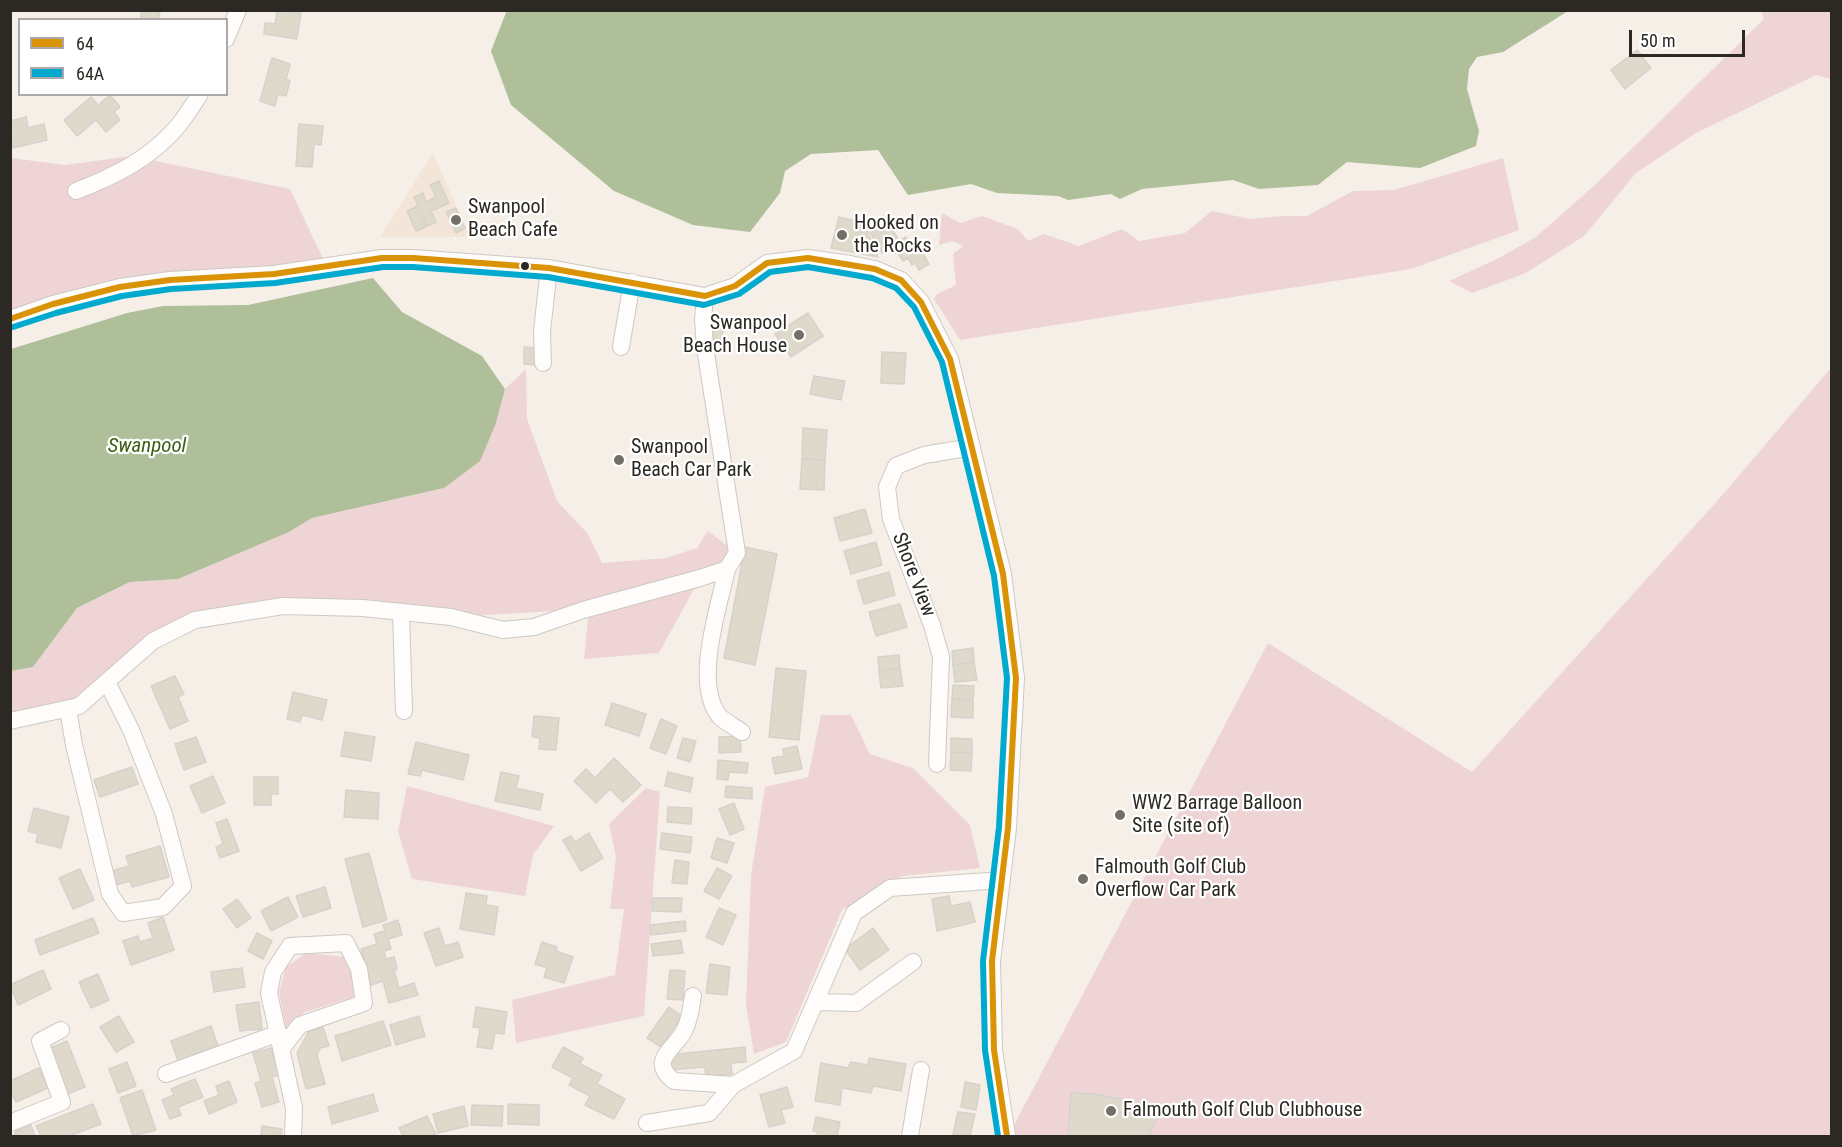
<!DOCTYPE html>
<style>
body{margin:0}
#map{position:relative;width:1842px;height:1147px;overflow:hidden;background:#f6efe8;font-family:"Roboto Condensed",sans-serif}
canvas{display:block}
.frame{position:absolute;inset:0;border:12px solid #2c2823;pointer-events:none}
.legend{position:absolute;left:18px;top:18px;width:210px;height:78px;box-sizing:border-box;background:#fff;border:2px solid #aba9a7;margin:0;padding:8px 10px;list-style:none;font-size:18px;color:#2c2823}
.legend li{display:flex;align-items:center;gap:12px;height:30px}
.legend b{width:30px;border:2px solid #aba9a7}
.scale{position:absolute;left:1629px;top:30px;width:116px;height:27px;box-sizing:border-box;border:3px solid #2c2823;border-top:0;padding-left:8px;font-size:18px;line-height:21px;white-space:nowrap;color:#2c2823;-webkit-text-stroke:4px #fff;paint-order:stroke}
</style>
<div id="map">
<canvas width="1842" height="1147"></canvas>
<div class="frame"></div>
<ul class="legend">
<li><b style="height:8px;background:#d99305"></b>64</li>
<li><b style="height:8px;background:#00a9ce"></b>64A</li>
</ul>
<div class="scale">50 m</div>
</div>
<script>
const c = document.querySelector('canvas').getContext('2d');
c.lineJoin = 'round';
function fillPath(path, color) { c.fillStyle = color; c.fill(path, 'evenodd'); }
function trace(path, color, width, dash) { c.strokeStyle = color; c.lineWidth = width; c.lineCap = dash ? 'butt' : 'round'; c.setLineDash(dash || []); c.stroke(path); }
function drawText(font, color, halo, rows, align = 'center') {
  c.font = font + ' "Roboto Condensed",sans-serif'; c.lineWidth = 4.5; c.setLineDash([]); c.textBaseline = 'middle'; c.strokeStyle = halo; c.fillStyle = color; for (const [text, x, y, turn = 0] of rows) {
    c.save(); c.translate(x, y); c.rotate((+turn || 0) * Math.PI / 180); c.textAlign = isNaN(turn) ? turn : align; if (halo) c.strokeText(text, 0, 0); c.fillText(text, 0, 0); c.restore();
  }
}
const built = new Path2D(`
 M433,153l37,84h-90z`);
const green = new Path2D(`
 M1761,11h70v68l-15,-4 -120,58 -60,40 -52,63 -58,37 -54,20 -23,-12 48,-22 39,-22 60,-53 168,-165z
 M132,156l158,33 37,78 -157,13 -159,39v-161l54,7z
 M1503,158l16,72 -108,39 -451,71 -26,-41 3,-5 19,-9 -3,-31 10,-8 -10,-5 -14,4 3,-32 18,10 22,-7 36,13 10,12 16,-7 35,12 43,-17 17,12 46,-8 27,-22 38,8 32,-3h25l46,-25 41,-1z
 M1831,368v768h-814l-3,-11 254,-482 204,129 246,-272z
 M526,369l1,50 30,82 31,33 14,29 64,-5 31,-10 11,-17 29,22 -37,25 -41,75 -75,6 5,-50 -138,8 -88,-9 -168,12 -127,89 -57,12v-50l22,-4 44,-59 54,-26 47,-3 111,-47 23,-14 132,-30 52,-65 9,-34z
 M821,715h30l19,39 43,14 57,57 10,43 -77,8 -61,34 -56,132 -32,12 -8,-49 5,-130 14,-88 43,-10z
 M407,786l147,40 -21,29 -8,41 -113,-17 -14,-48z
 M646,788l14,4 -16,224 -128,27 -4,-43 103,-25 9,-66h-14l6,-52 -7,-33z
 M306,953l40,4 8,19v21l-49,15 -19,16 -7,-36 7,-25z`);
const water = new Path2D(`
 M507,10h1061v1l-65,41 -26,5 -8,12 -2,20 12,42 -3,15 -56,22 -73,-6 -29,23 -59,4 -26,-9 -91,9 -22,10 -9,-5 -43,6 -10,-4 -61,-3 -26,-9 -63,11 -30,-45 -67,4 -26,17 -5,22 -30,39 -57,-7 -79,-34 -103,-86 -20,-54z
 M373,278l29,34 80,44 23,33 -9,34 -16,38 -36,27 -132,30 -23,14 -111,47 -48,3 -53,26 -44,59 -22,4v-322l116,-36 36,-7 85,-1z`);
const building = new Path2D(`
 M142,10l18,3 -2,7h-18z
 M277,10l24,3 -4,26 -33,-5 1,-11 10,1z
 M1637,50l14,18 -26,21 -14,-19z
 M272,58l18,6 -4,15 4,2 -4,15 -8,-2 -3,12 -15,-5z
 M110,95l10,12 -6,5 6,8 -14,12 -10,-12 -19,16 -13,-16 27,-23 7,8z
 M26,117l2,11 16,-4 3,16 -34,8 -3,-11v-16z
 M299,124l24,2 -2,19 -7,-1 -2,23 -16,-1z
 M439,181l10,22 -18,8 5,11 -9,4 -4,-11 -2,1 5,11 -10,4 -9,-20 11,-5 -4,-9 9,-4 3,9 10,-5 -6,-12z
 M456,208l9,20 -9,5 -10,-21z
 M839,217l25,6 14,34 -47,-9z
 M888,222l11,19 7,-4 7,13 6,-4 10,18 -10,6 -4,-7 -3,2 -4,-7 -5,3 -5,-8 -4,1 -3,-6 -9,5 -12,-21z
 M808,313l15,23 -32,21 -16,-23z
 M713,321l12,4 -6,20 -12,-4z
 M524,347l13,1v17l-13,-1z
 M882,352l24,1 -2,31 -23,-1z
 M814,376l31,5 -4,19 -31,-6z
 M803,428l24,2 -2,30 -23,-1z
 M802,459l23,1 -1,30 -24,-1z
 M865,509l7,24 -32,8 -6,-23z
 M876,542l6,23 -31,9 -7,-23z
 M745,547l32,7 -22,111 -31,-7z
 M889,572l6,23 -31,9 -7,-23z
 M900,604l7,23 -31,9 -7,-24z
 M973,648l1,14 -21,3 -1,-14z
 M899,655l1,13 -21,3 -1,-14z
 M974,662l3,18 -22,2 -2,-17z
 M776,668l30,3 -7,69 -30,-3z
 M900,668l3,18 -22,2 -2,-17z
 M175,676l9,18 -6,3 10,24 -18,8 -19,-43z
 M953,685l21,1 -1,14 -21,-1z
 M293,692l34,8 -5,20 -20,-5 -2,7 -13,-3z
 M952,699l21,1v18l-22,-1z
 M612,703l34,11 -7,22 -34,-11z
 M534,716l25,2 -3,32 -17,-1 1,-11 -8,-1z
 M661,719l16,7 -11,28 -16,-6z
 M345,732l30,5 -4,24 -30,-5z
 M740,736l1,16 -22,1v-16z
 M196,737l10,25 -22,8 -9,-26z
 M683,738l13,3 -6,21 -13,-4z
 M951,738l21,1v14l-21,-1z
 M416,742l53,13 -6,25 -41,-10 -2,6 -12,-2z
 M797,746l5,23 -27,5 -3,-16 12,-2 -1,-7z
 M951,752l21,1 -1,18 -21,-1z
 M614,758l27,27 -18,17 -13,-13 -14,14 -22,-22 12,-12 9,9z
 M718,760l30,3 -1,10 -18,-1 -1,8 -11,-1z
 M132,767l6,17 -38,13 -6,-17z
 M501,772l18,4 -3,12 27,6 -3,16 -45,-9z
 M668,772l25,6 -3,14 -25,-6z
 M213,776l12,27 -23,10 -12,-27z
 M254,777h24v17h-7v11h-17z
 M726,786l26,2v11l-27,-2z
 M346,790l33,3 -1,26 -34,-2z
 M734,803l10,26 -14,6 -11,-26z
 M668,807l24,1 -1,16 -24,-2z
 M34,808l35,9 -8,31 -25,-6 2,-8 -10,-3z
 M227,819l12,32 -19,7 -4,-11 7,-3 -7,-21z
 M589,833l14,25 -22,13 -18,-31 8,-4 4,6z
 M662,833l30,4 -2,16 -30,-4z
 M717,838l17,5 -7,20 -16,-5z
 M160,846l9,31 -37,10 -2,-6 -14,4 -4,-14 17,-5 -3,-10z
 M369,853l18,67 -24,7 -18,-68z
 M675,860l14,2 -2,22 -15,-1z
 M717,868l15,8 -13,23 -15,-8z
 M80,869l14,31 -21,9 -14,-31z
 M325,887l6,21 -28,9 -7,-21z
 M466,893l21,3 -1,9 12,2 -4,28 -34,-6z
 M949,896l2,10 19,-4 5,20 -38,9 -5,-32z
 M288,897l10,20 -27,14 -10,-20z
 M653,898h29l-1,14 -29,-1z
 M237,899l14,19 -14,10 -14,-19z
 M719,908l17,7 -13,30 -17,-8z
 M163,917l11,33 -43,15 -8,-24 15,-5 2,6 13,-4 -5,-15z
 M93,918l6,15 -59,22 -5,-15z
 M398,920l4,15 -14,4 3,10 -7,2 2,8 8,-2 3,12 -3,1 5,18 15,-5 4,12 -29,8 -6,-22 -12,4 -10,-36 16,-5 -3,-10 11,-3 -2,-6z
 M685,921l1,10 -35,4 -1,-10z
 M439,928l6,18 13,-4 5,15 -27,9 -12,-33z
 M873,928l16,22 -29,20 -15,-21z
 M257,933l15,8 -9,18 -15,-8z
 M681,940l2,13 -30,3 -2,-12z
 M542,942l15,5 -1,4 17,6 -9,26 -20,-6 3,-9 -12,-4z
 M710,964l20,3 -3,28 -21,-2z
 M242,968l3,19 -31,5 -3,-20z
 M43,970l8,19 -33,16 -8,-20z
 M670,970l15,1 -2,29 -16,-1z
 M98,974l11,26 -18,8 -12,-26z
 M259,1002l3,27 -22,2 -4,-26z
 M476,1007l31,5 -3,22 -9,-1 -3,16 -15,-2 3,-19 -7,-1z
 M669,1007l13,9 -21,31 -14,-9z
 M119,1016l15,26 -18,10 -16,-25z
 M419,1016l6,20 -29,9 -6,-20z
 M383,1021l8,24 -49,16 -7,-25z
 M211,1026l7,20 -40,15 -7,-20z
 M323,1027l6,19 -9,2 -3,7 8,29 -19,5 -9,-36 12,-22z
 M67,1041l18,46 -18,7 -19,-45z
 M563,1047l20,11 -3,6 22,11 -5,9 28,15 -11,20 -29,-14 5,-9 -21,-11 4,-7 -21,-11z
 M745,1047l1,15 -15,1 1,11 -26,3 -1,-10 -35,3 -2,-15z
 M271,1048l8,27 -7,2 7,25 -17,5 -7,-24 6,-2 -8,-28z
 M869,1058l37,6 -5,27 -28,-5 -2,7 -29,-5 -2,17 -25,-4 6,-38 27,5 3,-6 17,3z
 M127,1062l9,24 -18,7 -9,-24z
 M39,1068l9,20 -32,14 -6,-12v-9z
 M195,1079l8,18 -25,10 3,8 -11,4 -8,-19 12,-5 -3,-6z
 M229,1081l8,21 -28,12 -5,-13 15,-6 -3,-9z
 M965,1082l15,3 -4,25 -15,-3z
 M787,1087l6,20 -12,3 4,13 -16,4 -9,-32z
 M142,1090l14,40 -23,6 -13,-38z
 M1071,1093l23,1 26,5 25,9 14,7 -10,19 5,2h-86z
 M373,1094l5,17 -46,13 -4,-17z
 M93,1104l8,20 -32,12h-28l-5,-10z
 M508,1104l31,1v20l-31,-1z
 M472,1105l31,1 -1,20 -31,-1z
 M464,1106l4,20 -30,7 -5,-19z
 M958,1112l17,2 -5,22 -17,-2z
 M427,1116l9,18 -6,2h-27l-4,-8z
 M816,1117l24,5 -3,14h-20l1,-4 -5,-1z
 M31,1125l4,11h-21l2,-5z
 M262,1126l20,3 -1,7h-20z`);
const minor = new Path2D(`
 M226,39l12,-29
 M76,191c39,-15 75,-33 102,-65 8,-10 15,-21 22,-32
 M10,319l43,-15 67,-17 50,-7 104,-6 108,-16h31l136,10 156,28 30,-10 32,-23 41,-5 42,6 25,5 26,11 20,22 29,57 53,215 13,104 -8,150 -16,133 2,89 13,86
 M621,347l11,-65
 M543,363l-1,-32 7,-63
 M727,569c-8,38 -34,113 -8,147 6,6 16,11 23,16
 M401,612l3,99
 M68,709l6,36 36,149 13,19 40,-6 20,-21 -19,-72 -33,-84 -24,-48
 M10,721l69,-15 74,-65 42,-21 88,-14 80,2 88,9 52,13 31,-3 49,-17 117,-32 27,-9 10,-16 -32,-206 -2,-27 2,-24
 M937,764l4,-107 -9,-32 -41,-106 -4,-32 9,-21 28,-11 48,-8
 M693,996c-2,11 -3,23 -8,33 -7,18 -39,31 -11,52l59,4
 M816,1002l40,1 57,-41
 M282,1048l18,-23 64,-22 -5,-34 -13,-26 -56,3 -17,26 -4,21 25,115 -1,28
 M166,1074l113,-41
 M10,1123l52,-21 -22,-61 21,-11
 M647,1123l62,-10 24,-28 61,-34 60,-138 36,-25 112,-8
 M910,1136l11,-66`);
const bus1 = new Path2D(`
 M10,319l43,-15 67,-17 50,-7 104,-6 108,-16h31l136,10 156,28 30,-10 32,-23 41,-5 67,11 26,11 20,22 29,57 53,215 13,104 -8,150 -16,133 2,89 13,86`);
const bus2 = new Path2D(`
 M13,327l43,-14 66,-17 49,-7 104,-6 108,-16h30l135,10 156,28 35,-11 31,-22 38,-5 64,11 24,10 18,19 28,55 52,214 13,102 -8,149 -16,134 2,89 13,86`);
const markers = [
 [456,220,6,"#736e68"],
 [842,235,6,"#736e68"],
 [525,266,5,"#2c2823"],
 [799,335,6,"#736e68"],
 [619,460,6,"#736e68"],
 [1120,815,6,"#736e68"],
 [1083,879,6,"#736e68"],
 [1111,1111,6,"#736e68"]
];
const poiNames = [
 ["Swanpool",468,208],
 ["Beach Cafe",468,231],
 ["Hooked on",854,224],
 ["the Rocks",854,247],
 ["Swanpool",787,324,"right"],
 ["Beach House",787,347,"right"],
 ["Swanpool",631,448],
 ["Beach Car Park",631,471],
 ["WW2 Barrage Balloon",1132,804],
 ["Site (site of)",1132,827],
 ["Falmouth Golf Club",1095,868],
 ["Overflow Car Park",1095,891],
 ["Falmouth Golf Club Clubhouse",1123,1111]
];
const streetNames = [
 ["Shore View",913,575,69]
];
const waterNames = [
 ["Swanpool",147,447]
];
fillPath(built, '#f3e6d8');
fillPath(green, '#efd4d5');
fillPath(water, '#afbf9a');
fillPath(building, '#ded9ca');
trace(building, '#d6d2cb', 1.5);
trace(minor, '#cdc8c2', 18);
trace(minor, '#fefdfc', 16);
trace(bus1, '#d99305', 6);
trace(bus2, '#00a9ce', 6);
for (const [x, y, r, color] of markers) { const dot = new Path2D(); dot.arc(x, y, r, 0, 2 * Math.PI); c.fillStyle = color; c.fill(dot); trace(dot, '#fff', 2); }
drawText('20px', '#2c2823', '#fff', poiNames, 'left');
drawText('20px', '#2c2823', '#fff', streetNames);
drawText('italic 21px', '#3d5e13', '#fff', waterNames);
</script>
